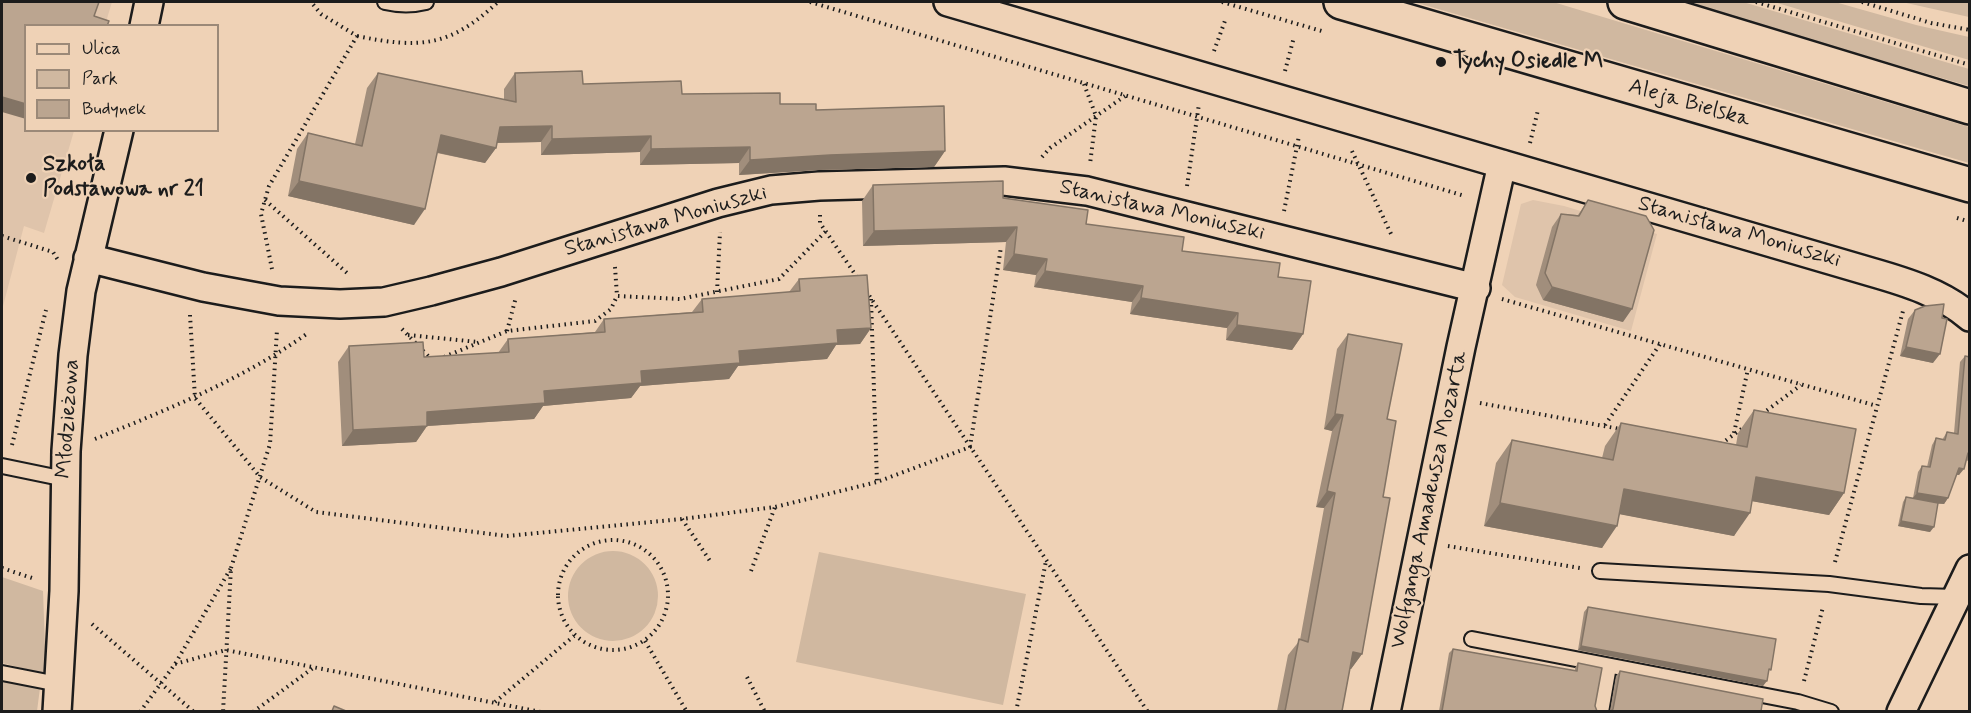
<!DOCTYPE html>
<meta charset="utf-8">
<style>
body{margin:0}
#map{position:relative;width:1971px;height:713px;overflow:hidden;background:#efd2b6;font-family:Mynerve,sans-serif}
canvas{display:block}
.frame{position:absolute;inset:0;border:3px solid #1c1c1c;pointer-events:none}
.legend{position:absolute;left:24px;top:24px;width:195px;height:108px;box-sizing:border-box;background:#efd2b6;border:2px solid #9b8978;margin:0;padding:8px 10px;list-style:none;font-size:18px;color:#1c1c1c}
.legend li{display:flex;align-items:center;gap:12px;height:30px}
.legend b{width:30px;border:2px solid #9b8978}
</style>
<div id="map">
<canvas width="1971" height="713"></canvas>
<div class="frame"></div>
<ul class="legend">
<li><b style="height:8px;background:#efd2b6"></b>Ulica</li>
<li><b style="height:16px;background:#d0b8a0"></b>Park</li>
<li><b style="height:16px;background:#bba590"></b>Budynek</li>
</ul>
</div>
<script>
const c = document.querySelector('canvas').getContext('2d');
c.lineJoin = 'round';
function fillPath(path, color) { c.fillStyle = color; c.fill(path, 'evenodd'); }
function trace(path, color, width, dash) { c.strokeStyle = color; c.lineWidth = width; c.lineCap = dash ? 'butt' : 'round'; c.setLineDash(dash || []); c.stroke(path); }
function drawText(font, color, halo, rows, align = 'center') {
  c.font = font + ' Mynerve,sans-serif'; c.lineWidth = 4.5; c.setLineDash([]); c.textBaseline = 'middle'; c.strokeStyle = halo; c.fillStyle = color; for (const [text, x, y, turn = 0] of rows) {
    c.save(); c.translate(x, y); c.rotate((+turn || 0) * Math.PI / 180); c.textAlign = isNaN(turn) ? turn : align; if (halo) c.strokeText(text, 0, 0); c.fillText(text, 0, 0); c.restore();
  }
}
const built = new Path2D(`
 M2,2h110l-7,23 -79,1v104l48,1 -30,102 -20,-7 -22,84z
 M1533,200l31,6 93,28 -26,97 -116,-34 -13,-12 19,-81z`);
const green = new Path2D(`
 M1414,2h139l416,125v36z
 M1682,2h61l226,67v17z
 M1774,2h61l81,23 53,12v23z
 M1902,2h67v15z
 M568 596a45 45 0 1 1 90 0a45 45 0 1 1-90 0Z
 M819,552l207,42 -23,111 -207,-43z
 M2,577l41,14 3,83 -44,-11z
 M2,680l38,8 -3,23h-35z`);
const path = new Path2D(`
 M810,2l655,194
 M1222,2l103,30
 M1756,2l214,63
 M1862,2l69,21 39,7
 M357,36c63,13 93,11 141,-34
 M1214,51l12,-33
 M1285,71l9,-34
 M1084,84l12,32 -6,48
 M1530,143l8,-33
 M1352,151l40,85
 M1042,157l8,-9 75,-52
 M1187,186l12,-82
 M265,200l82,73
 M1284,211l15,-75
 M820,215v8l37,54
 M1957,218l13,4
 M2,236l51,16 5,8
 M615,267l2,29
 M272,269l-11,-55 8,-28 88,-150 -36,-22 -10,-12
 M866,291l282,421
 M717,292l3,-60
 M871,299l6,183 93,-35 31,-200
 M1502,299l375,107
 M190,315l5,83 65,79 56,35 191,24 175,-17 93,-12 102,-25
 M402,329l30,31
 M507,331l9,-34
 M408,335l70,7
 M444,357l63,-26 88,-10 16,-12 6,-13 63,3 99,-20 47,-48
 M1480,403l140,26
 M1762,414l39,-29
 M1605,425l55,-81
 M1734,433l14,-64
 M95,439c74,-30 148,-60 213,-106
 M1721,444l23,-17
 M12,445l34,-135
 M682,519l28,42
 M558 595a55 55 0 1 1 110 0a55 55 0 1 1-110 0Z
 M1448,546l132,22
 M1835,562l68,-251
 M2,568l33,11
 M231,568l39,-124 7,-114
 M751,571l24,-64
 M92,624l102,88
 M645,641l42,71
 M175,664l51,-14 315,62
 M747,677l18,35
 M1804,681l19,-74
 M495,702l79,-66
 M140,712l35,-48 56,-96 -8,144
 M253,712l60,-44
 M1016,712l30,-151`);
const service = new Path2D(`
 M385,2c13,3 29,3 41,0
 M2,466l63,13
 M1600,571l229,13 92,12 35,1
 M1472,639l326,63 33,10
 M2,673l56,11
 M1601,712l8,-46`);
const minor = new Path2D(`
 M948,2l923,270c35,10 71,21 99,45
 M144,26l5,-24
 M88,258l115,29 76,14 61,3 44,-2 47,-11 70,-19 217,-69 53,-13 48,-4 185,-5 83,10 389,97
 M57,712l7,-121 2,-140 7,-96 8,-64 38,-161
 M1386,712l75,-365 41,-183
 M1901,712l69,-143`);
const secondary = new Path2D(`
 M1341,2l629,183
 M1625,2l345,105`);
const wall = new Path2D(`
 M378,73l126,27v-11l11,-16 68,11 99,10 98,10 36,6 129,41 -11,16 -115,3 -80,5v-12l-99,2v-13l-99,3v-13l-44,1 -1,5 -11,15 -48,-10 -23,72 -126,-29 9,-47 11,-16 47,11 12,-56z
 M873,185l130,13 83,26 192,53 25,57 -11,16 -66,-10 1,-12 -97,-14 2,-12 -98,-15 2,-12 -33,-5 3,-28 -143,4 -1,-45z
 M1588,200l35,122 -80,-22 -7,-15 16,-58 9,-13 17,1z
 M799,279l72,49 -11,16 -24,1 -9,14 -89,7 -9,13 -89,7 -9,12 -88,8 -9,13 -107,7 -11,16 -74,4 -4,-84 11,-16 75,11 74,-4 10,-14 87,-7 9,-13 88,-7 10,-13 87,-7z
 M1915,310l18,53 -33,-7 8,-37z
 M1348,334l39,85 -4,78 -21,157 -11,15h-1l-8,42h-65l11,-56 12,-15 24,-132 -8,-1 16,-76 -8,-2 13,-80z
 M1965,356l5,1v101l-2,3 -2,-1 -7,15h-3l-8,23 -4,6h-6l-8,28 -32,-6 5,-24 3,-5 7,1 5,-26 4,-6 5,1 5,-22 4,-7 6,2 5,-8 7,1 6,-71z
 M1754,410l90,83 -15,22 -77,-14 -18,35 -114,-22 -18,34 -118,-22 12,-63 16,-23 90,18 3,-12 16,-23 115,22 2,-12z
 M1588,607l180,67 -5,12 -185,-36 6,-38z
 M1453,649l122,22v-3l3,-5 19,48h-158l10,-58z
 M1620,671l141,40h-151l6,-35z`);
const shadedWall = new Path2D(`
 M2,97l24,7v15l-24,-7z
 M552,126l-11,16 -52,1 11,-16z
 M441,135l55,13 -11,15 -55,-12z
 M651,136l-11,16 -99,3 11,-16z
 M750,147l-11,16 -99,2 11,-16z
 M945,151l-11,16 -115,3 -80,5 11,-15 80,-5z
 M299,181l126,28 -11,16 -126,-29z
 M1017,227l-11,15 -143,4 11,-15z
 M1014,254l33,5 -11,16 -33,-5z
 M1045,271l98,15 -11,16 -98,-15z
 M1552,287l80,22 -9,13 -80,-22z
 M1141,298l97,15 -11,15 -97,-14z
 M1237,325l66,9 -11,16 -66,-10z
 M871,328l-11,16 -24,1 -9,14 -89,7 -9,13 -89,7 -9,12 -88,8 -9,13 -107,7 -11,16 -74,4 11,-16 74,-18 117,-21 293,-61z
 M1906,347l34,7 -7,9 -33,-7z
 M1335,414l8,1 -11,16 -8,-2z
 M1959,468l5,1 -5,6 -5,-1z
 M1756,477l88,16 -15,22 -89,-16z
 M1624,489l126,24 -16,23 -126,-24z
 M1327,491l8,2 -11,15 -8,-1z
 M1917,493l31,5 -4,6 -32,-5z
 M1500,503l117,23 -15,22 -118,-22z
 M1901,521l33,6 -4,5 -32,-6z
 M1581,646l186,35 -4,5 -185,-36z
 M1353,652l9,2 -11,15 -9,-2z`);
const building = new Path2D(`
 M2,2h97l-5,14 15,5 -2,5h-81v78l-24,-7z
 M582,71l1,13 98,-3 1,13 98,-1v11h36v6l128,-4 1,45 -115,4 -80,5v-13l-99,2v-13l-99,3v-13l-52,1 -4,21 -55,-13 -16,74 -126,-28 9,-48 54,13 16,-73 138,29 -1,-29z
 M1003,181v17l85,12 -2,14 98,13 -2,14 98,12 -2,14 33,4 -8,53 -66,-9 1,-12 -97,-15 2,-12 -98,-15 2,-12 -33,-5 3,-27 -143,4 -1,-46z
 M1588,200l58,16 8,14 -22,79 -80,-22 -7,-14 16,-59 18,2z
 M867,275l4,53 -34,2 1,13 -99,8 1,12 -99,8 1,12 -98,8 1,12 -118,9v14l-74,4 -4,-84 74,-4 1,15 85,-5 -1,-13 97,-7 -1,-13 99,-7 -1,-13 98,-8 -1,-12z
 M1944,304l-2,14 5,1 -7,35 -34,-7 9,-37 10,-4z
 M1348,334l54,10 -15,75 9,2 -13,76 7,1 -28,156 -9,-2 -11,59h-57l14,-72 9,3 27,-149 -8,-2 16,-76 -8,-1z
 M1965,356l5,1v97l-2,-1 -4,16 -5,-1 -11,30 -31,-5 5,-27 8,1 6,-29 9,2 2,-8 11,2z
 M1754,410l102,19 -12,64 -88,-16 -6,36 -126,-24 -7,37 -117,-23 12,-63 101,20 8,-37 126,24z
 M1906,497l32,6 -4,24 -33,-6z
 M1588,607l188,32 -5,31 -2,-1 -2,12 -186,-35z
 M1453,649l124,22 1,-8 24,5 -7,38 2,5h-155z
 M1620,671l143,28 -2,12h-150l2,-2z
 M334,706l12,5h-14z`);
const markers = [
 [1441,62,6,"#1c1c1c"],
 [31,178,6,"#1c1c1c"]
];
const poiNames = [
 ["Tychy Osiedle M",1453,62],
 ["Szkoła",43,165],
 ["Podstawowa nr 21",43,190]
];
const streetNames = [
 ["Aleja Bielska",1689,104,16],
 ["Stanisława Moniuszki",1162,211,13],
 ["Stanisława Moniuszki",666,222,-16],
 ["Stanisława Moniuszki",1739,233,16],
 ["Młodzieżowa",69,419,-86],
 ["Wolfganga Amadeusza Mozarta",1430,500,-78]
];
fillPath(built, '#dfc4ab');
fillPath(green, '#d0b8a0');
trace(service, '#1c1c1c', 18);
trace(minor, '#1c1c1c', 32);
trace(secondary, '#1c1c1c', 38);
trace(path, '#1c1c1c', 4, [1.5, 4.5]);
trace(service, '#efd2b6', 14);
trace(minor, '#efd2b6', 27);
trace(secondary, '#efd2b6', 33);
fillPath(wall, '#a18e7c');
fillPath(shadedWall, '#837465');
fillPath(building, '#bba590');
trace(building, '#837465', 1.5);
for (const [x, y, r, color] of markers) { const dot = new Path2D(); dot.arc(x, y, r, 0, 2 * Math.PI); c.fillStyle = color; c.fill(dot); trace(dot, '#efd2b6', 2); }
drawText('bold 22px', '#1c1c1c', '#efd2b6', poiNames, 'left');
drawText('22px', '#1c1c1c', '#efd2b6', streetNames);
</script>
